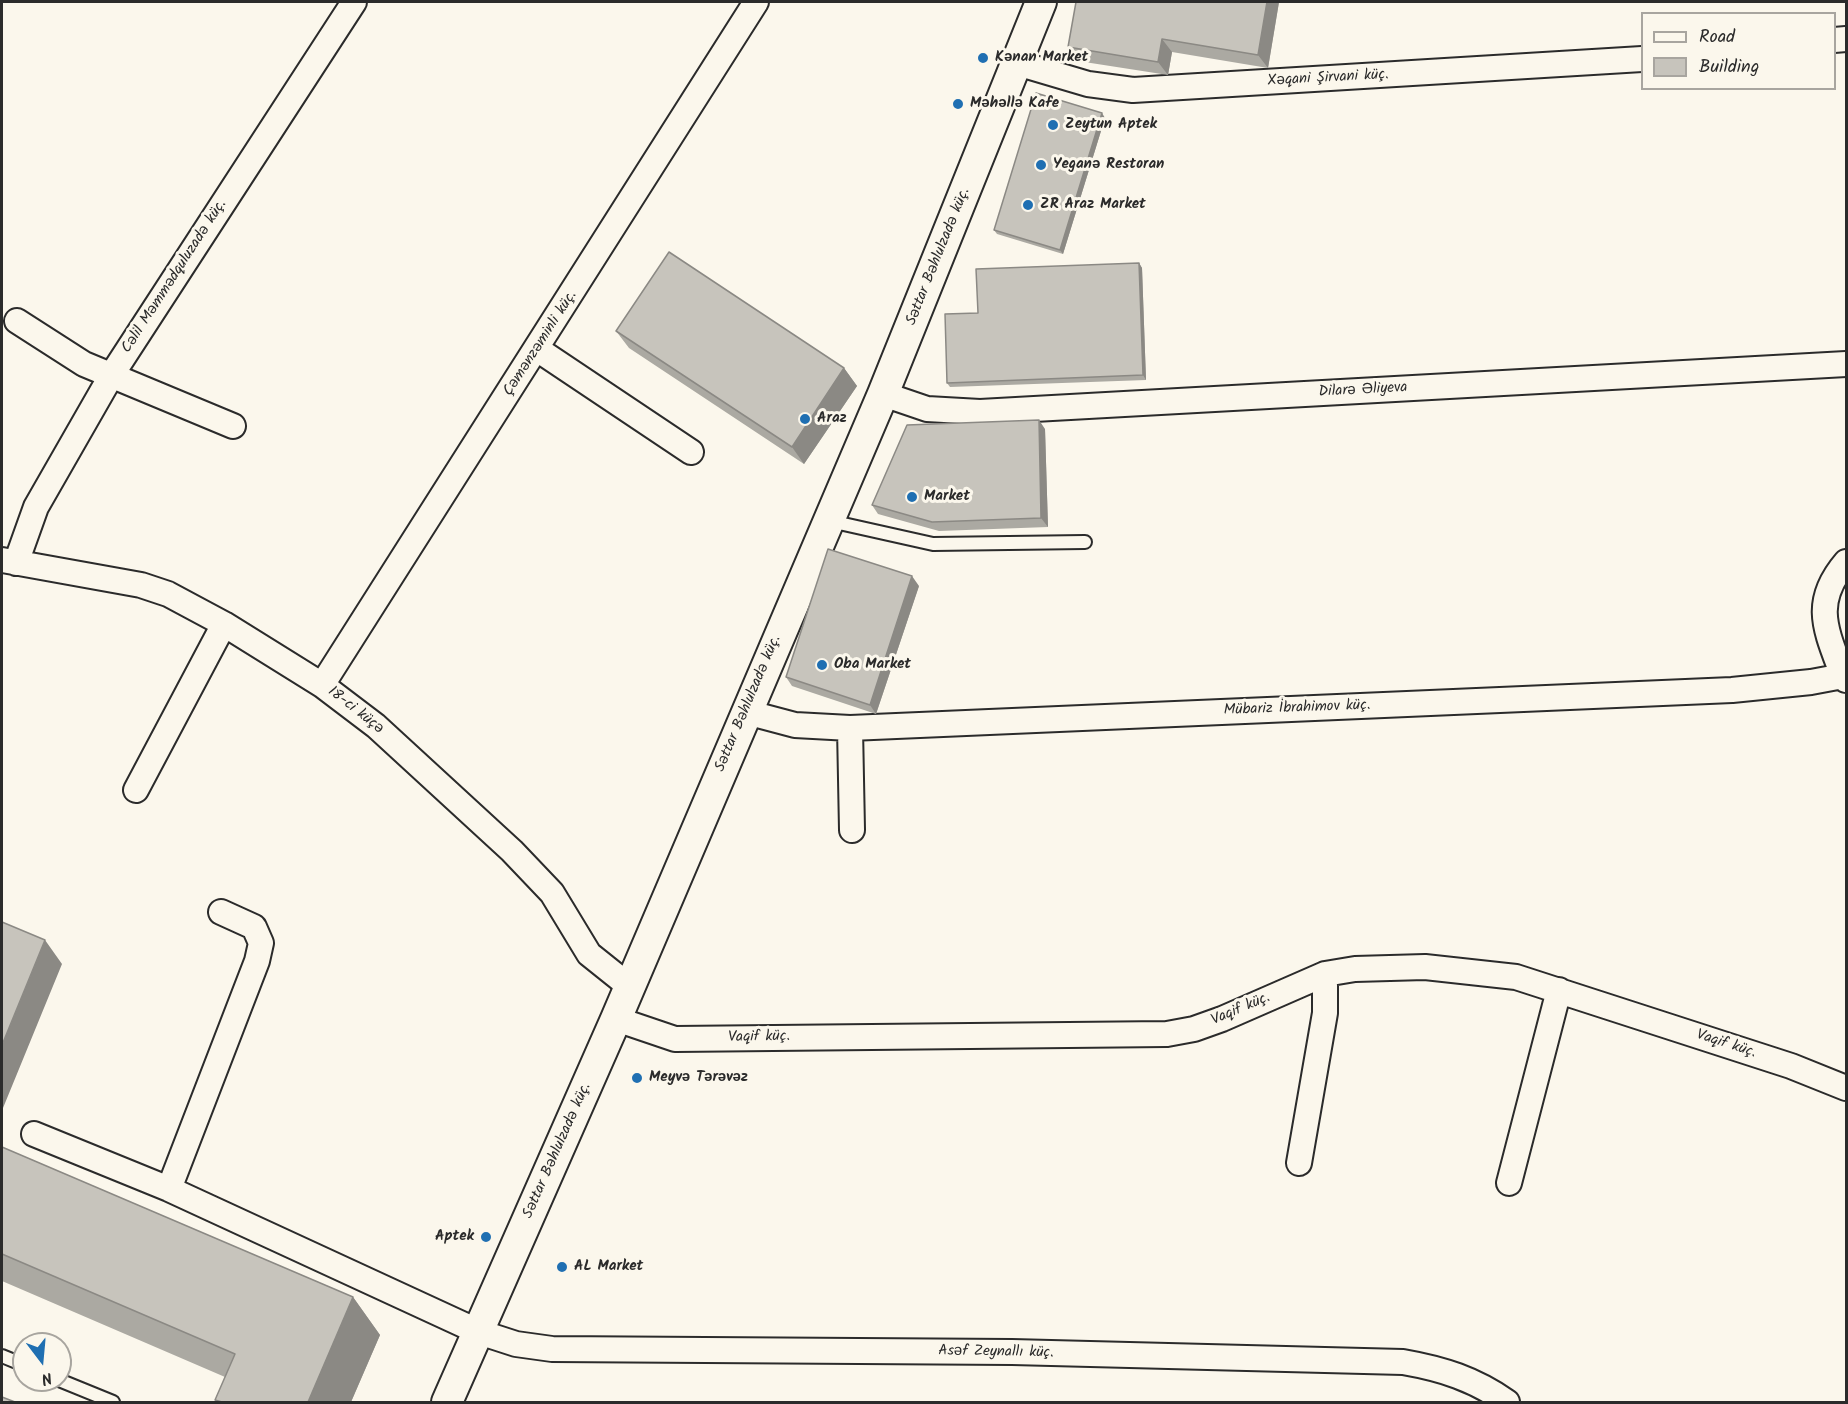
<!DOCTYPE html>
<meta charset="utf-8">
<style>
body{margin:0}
#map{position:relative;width:1848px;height:1404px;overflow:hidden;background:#fbf7ec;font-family:Kalam,sans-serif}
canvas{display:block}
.frame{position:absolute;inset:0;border:3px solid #2b2b2b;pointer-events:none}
.legend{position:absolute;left:1641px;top:12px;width:195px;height:78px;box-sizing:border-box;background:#fbf7ec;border:2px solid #a8a59f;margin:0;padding:8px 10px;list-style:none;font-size:18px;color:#2b2b2b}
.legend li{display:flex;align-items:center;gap:12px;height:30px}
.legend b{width:30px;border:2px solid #a8a59f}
.north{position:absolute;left:12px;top:1332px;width:60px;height:60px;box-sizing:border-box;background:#fbf7ec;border:2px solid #a8a59f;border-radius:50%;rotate:164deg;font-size:16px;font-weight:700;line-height:24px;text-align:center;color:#2b2b2b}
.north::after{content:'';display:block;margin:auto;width:21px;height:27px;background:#1f6fb2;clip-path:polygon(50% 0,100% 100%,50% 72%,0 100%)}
</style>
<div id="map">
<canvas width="1848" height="1404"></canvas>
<div class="frame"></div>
<ul class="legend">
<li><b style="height:8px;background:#fbf7ec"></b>Road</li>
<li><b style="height:16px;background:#c7c4bc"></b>Building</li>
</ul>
<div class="north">N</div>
</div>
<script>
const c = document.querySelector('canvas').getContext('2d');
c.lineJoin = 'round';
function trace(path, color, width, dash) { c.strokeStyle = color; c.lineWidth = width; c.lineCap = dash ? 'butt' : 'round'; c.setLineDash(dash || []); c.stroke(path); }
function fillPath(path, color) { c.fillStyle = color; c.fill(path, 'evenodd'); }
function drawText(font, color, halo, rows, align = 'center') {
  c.font = font + ' Kalam,sans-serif'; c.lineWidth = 6; c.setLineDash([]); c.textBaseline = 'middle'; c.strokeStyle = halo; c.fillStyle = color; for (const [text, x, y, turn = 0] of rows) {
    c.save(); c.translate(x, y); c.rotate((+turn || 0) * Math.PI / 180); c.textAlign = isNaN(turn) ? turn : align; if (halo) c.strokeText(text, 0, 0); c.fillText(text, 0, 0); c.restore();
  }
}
const service = new Path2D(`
 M830,521l103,23 152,-2
 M2,1356l22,9
 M59,1380l54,22`);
const minor = new Path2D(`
 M1834,40l12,-1
 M1017,63l71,21 45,6 509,-31
 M17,321l67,43 149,62
 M537,349l154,103
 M883,394l44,15 53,3 866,-48
 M2,560l139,25 27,9 56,30 98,61 54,41 136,125 40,42 37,61 40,32
 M16,563l20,-56 75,-131 243,-374
 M1843,676c-17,-46 -32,-73 3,-114
 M322,685l434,-683
 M746,712l49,13 55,3 882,-38 79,-8 32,-6 3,4
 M850,728l2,102
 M136,790l88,-166
 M616,1019l59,20 492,-5 27,-5 28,-10 103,-45 30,-5 70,-2 91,10 275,89 55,22
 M34,1134l135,55 310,143 37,12 36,5 460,3 391,10c40,7 71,17 104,40
 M1299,1163l26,-150v-39
 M1509,1183l50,-193
 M169,1189l88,-228 4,-18 -7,-16 -33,-15`);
const tertiary = new Path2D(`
 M447,1402l169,-383 267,-625 158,-392`);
const wall = new Path2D(`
 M1076,2h203l-11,66 -96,-16 -4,23 -90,-14 -10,-14z
 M1105,118l-42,136 -66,-20 -3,-4z
 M1139,263l3,5 4,112 -196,7 -3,-4 31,-70z
 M616,331l228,37 13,18 -53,78 -175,-116z
 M1045,429l3,98 -109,4 -61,-17 -6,-9z
 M919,586l-43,128 -84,-28 -6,-9z
 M2,1147l351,150 27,38 -29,67h-134l-2,-2 10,-23 -223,-96z`);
const shadedWall = new Path2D(`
 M1267,2h12l-11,66 -10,-13z
 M1162,39l10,13 -4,23 -10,-13z
 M1102,113l3,5 -42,136 -3,-4z
 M1139,263l3,5 4,112 -3,-5z
 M844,368l13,18 -53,78 -12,-17z
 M1039,420l6,9 3,98 -7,-9z
 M912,576l7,10 -43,128 -6,-9z
 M45,940l17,24 -59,144 -1,-2v-61z
 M353,1297l27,38 -29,67h-43z`);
const building = new Path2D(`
 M1076,2h191l-9,53 -96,-16 -4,23 -90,-15z
 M1036,93l66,20 -42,137 -66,-20z
 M669,252l175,116 -52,79 -176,-116z
 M1139,263l4,112 -196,8 -2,-69 33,-1 -2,-44z
 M1039,420l2,98 -109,4 -60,-17 35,-80z
 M828,549l84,27 -42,129 -84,-28z
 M2,922l43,18 -43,105z
 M2,1147l351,150 -45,105h-86l-7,-2 20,-46 -233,-100z
 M2,1397l13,5h-13z`);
const markers = [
 [983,58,6,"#1f6fb2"],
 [958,104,6,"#1f6fb2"],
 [1053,125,6,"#1f6fb2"],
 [1041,165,6,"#1f6fb2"],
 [1028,205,6,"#1f6fb2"],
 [805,419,6,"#1f6fb2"],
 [912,497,6,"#1f6fb2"],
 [822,665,6,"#1f6fb2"],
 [637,1078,6,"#1f6fb2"],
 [486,1237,6,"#1f6fb2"],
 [562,1267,6,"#1f6fb2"]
];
const poiNames = [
 ["Kənan Market",995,58],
 ["Məhəllə Kafe",970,104],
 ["Zeytun Aptek",1065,125],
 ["Yeganə Restoran",1053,165],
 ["ZR Araz Market",1040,205],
 ["Araz",817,419],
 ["Market",924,497],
 ["Oba Market",834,665],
 ["Meyvə Tərəvəz",649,1078],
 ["Aptek",474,1237,"right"],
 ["AL Market",574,1267]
];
const streetNames = [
 ["Xəqani Şirvani küç.",1328,79,-3],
 ["Səttar Bəhlulzadə küç.",939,257,-68],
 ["Cəlil Məmmədquluzadə küç.",175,277,-57],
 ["Çəmənzəminli küç.",541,344,-57],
 ["Dilarə Əliyeva",1363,391,-3],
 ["Səttar Bəhlulzadə küç.",749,704,-67],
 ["Mübariz İbrahimov küç.",1297,709,-2],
 ["18-ci küçə",355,711,38],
 ["Vaqif küç.",1241,1010,-23],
 ["Vaqif küç.",759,1038,-1],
 ["Vaqif küç.",1726,1045,18],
 ["Səttar Bəhlulzadə küç.",558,1151,-66],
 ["Asəf Zeynallı küç.",996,1353,1]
];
trace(service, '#2b2b2b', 16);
trace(minor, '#2b2b2b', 28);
trace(tertiary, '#2b2b2b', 34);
trace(service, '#fbf7ec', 12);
trace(minor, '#fbf7ec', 24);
trace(tertiary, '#fbf7ec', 30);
fillPath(wall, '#aba9a2');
fillPath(shadedWall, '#8b8984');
fillPath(building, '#c7c4bc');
trace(building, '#8b8984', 1.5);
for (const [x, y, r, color] of markers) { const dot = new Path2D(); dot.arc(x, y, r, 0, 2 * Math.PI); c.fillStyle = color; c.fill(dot); trace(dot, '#fbf7ec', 2); }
drawText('bold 15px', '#2b2b2b', '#fbf7ec', poiNames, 'left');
drawText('15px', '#2b2b2b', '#fbf7ec', streetNames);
</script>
